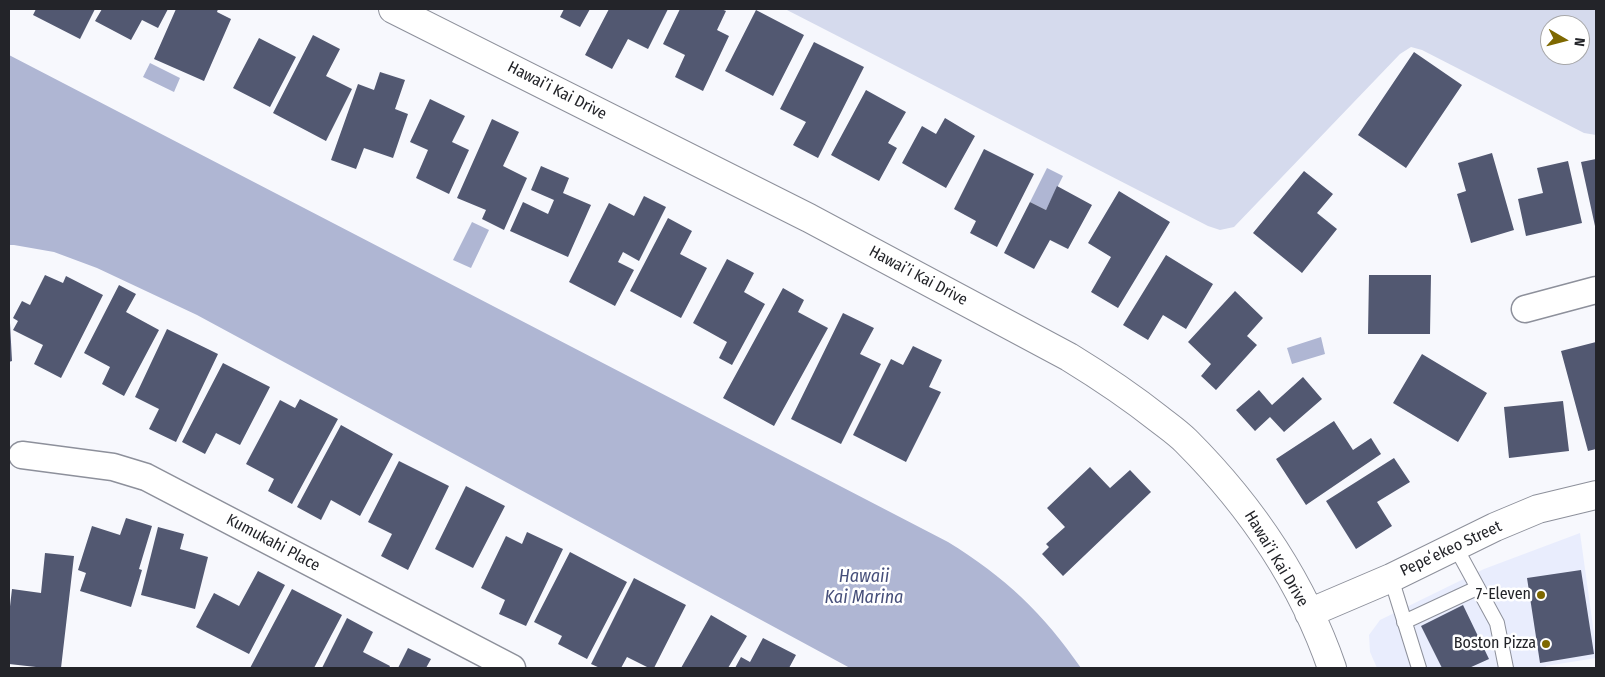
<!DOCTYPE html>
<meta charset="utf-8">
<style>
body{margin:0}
#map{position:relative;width:1605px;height:677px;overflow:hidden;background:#f7f8fd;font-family:"Fira Sans Condensed",sans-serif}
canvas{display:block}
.frame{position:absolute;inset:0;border:10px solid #232429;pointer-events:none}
.north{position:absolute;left:1540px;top:15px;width:50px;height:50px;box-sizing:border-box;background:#fff;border:1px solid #a7a7a9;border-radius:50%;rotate:98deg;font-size:14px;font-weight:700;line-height:20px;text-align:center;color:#232429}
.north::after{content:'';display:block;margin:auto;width:18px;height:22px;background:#7e6800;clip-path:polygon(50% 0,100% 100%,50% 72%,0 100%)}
</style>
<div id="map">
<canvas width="1605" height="677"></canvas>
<div class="frame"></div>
<div class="north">N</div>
</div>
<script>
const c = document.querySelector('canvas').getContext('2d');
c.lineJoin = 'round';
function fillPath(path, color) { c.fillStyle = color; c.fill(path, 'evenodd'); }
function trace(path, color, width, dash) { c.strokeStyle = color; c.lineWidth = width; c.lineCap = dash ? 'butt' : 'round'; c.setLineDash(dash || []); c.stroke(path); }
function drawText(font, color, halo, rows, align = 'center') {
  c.font = font + ' "Fira Sans Condensed",sans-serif'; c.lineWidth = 5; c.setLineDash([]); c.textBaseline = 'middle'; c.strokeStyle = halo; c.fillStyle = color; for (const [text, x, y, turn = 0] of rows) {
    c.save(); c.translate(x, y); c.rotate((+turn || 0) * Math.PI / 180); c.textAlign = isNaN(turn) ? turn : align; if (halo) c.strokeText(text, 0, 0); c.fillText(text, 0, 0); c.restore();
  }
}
const built = new Path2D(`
 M1580,533l16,115v10l-50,8v2h-169l-7,-16 -1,-17 11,-15 104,-51z`);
const green = new Path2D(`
 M785,9h811v126l-12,-2 -162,-83 -11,-3 -11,7 -166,173 -14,3 -12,-4zM1550,25h30v30h-30z`);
const water = new Path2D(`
 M9,55l939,487c57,35 95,71 133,126h-231l-653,-353 -100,-47 -43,-16 -40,-7h-5z
 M150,63l30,15 -6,14 -31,-15z
 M1047,168l16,8 -17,34 -16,-8z
 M472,222l17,8 -18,38 -18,-8z
 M1321,337l4,17 -33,10 -5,-16z`);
const building = new Path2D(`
 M36,9h59l-15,30 -47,-24z
 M102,9h66l-10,19 -16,-8 -11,20 -36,-19z
 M176,9h42l-1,3 14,7 -27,62 -50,-22z
 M564,9h26l-10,18 -20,-10z
 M609,9h59l-20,40 -20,-10 -16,30 -27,-14z
 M680,9h41l5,2 -9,19 12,6 -26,55 -28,-14 10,-22 -22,-11z
 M756,10l48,25 -31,61 -48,-25z
 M313,35l27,14 -14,27 26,13 -26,52 -53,-28z
 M259,38l37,19 -26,50 -37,-19z
 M814,42l50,25 -46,91 -25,-13 13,-23 -26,-13z
 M1414,52l48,33 -56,83 -48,-33z
 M380,72l25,8 -10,29 13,5 -15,44 -29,-10 -8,21 -25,-9 27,-76 16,6z
 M866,90l40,22 -18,31 9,5 -18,33 -48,-26z
 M430,99l35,17 -13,26 17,8 -20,44 -33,-16 12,-28 -18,-8z
 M945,118l30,18 -29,52 -44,-25 20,-37 14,8z
 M492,119l27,13 -16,34 24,12 -23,52 -22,-11 4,-9 -29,-12z
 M984,149l50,25 -37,73 -27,-14 6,-12 -22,-12z
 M1492,153l22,77 -43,13 -14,-49 9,-3 -8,-28z
 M1596,159v67h-1l-14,-64z
 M1568,161l14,62 -56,13 -8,-37 25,-6 -6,-25z
 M541,166l28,12 -6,15 28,12 -23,52 -58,-26 13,-29 25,12 6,-14 -23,-10z
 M1304,171l29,23 -16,19 20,16 -35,44 -49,-40z
 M1057,186l35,19 -24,44 -18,-9 -16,29 -30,-16 26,-51 16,8z
 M1119,191l51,31 -52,86 -27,-16 20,-35 -23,-14z
 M644,196l22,11 -27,54 -16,-9 -5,10 16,8 -19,36 -46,-24 40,-79 25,13z
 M668,218l24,13 -12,23 27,14 -26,50 -51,-27z
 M1166,255l47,29 -27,45 -23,-14 -15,25 -25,-15z
 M727,259l27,14 -10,19 21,12 -33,61 -13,-7 8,-16 -34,-19z
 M45,275l18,8 3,-7 37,19 -42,83 -27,-14 9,-19 -30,-15 5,-9 -5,-3 9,-17 8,4z
 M1369,275h62l-1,59h-62z
 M119,285l17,9 -10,18 33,18 -35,66 -22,-12 8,-17 -26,-14z
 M783,288l21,12 -6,12 30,16 -54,98 -51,-28z
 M1235,291l28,27 -16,18 10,9 -41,45 -15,-14 10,-12 -23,-22z
 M843,313l31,15 -14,26 21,10 -40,80 -50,-25z
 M9,323h1l2,38 -3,1z
 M167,329l51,25 -42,88 -27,-13 10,-20 -24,-12z
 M1596,342v107l-8,2 -27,-100z
 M913,346l29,14 -13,27 12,5 -35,70 -53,-27 38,-76 12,6z
 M1422,354l65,39 -29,49 -65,-39z
 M223,363l47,24 -30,58 -24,-12 -11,21 -23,-12z
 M1303,377l19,22 -38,33 -14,-15 -15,14 -19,-21 23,-20 13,15z
 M300,399l38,20 -46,85 -24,-13 6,-12 -28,-15 34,-64 15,8z
 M1563,401l6,50 -60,7 -5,-51z
 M1334,421l19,29 18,-12 10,16 -75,51 -30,-46z
 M341,425l52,29 -33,62 -29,-16 -10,20 -24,-13z
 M1394,458l16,24 -33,20 15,24 -36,23 -30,-48z
 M399,461l50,25 -41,84 -27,-14 11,-22 -24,-12z
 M1090,467l20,21 20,-18 21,22 -88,84 -21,-22 7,-7 -3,-3 19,-17 -18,-19z
 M466,486l39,20 -32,62 -38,-19z
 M126,518l26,8 -13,43 3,1 -11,37 -51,-16 6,-18 -8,-3 14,-44 28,9z
 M158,527l26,7 -4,15 28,8 -13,52 -54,-14z
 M527,532l36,17 -37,77 -27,-12 6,-14 -24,-12 25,-52 16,8z
 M570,552l57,30 -40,77 -29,-15 4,-8 -28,-14z
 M45,553l29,3 -13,112h-16l-36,-4v-49l3,-26 29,4z
 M1581,570l13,84 -54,9 -13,-85z
 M258,571l27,14 -36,69 -53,-27 18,-34 25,13z
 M634,578l52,27 -32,63h-5l-22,-11 -6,11h-21l-9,-4z
 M292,589l50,26 -28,53h-64z
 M1463,605l26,54 -20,9h-27l-21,-42z
 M711,615l36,21 -19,32h-47z
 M347,618l26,14 -10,20 27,14 -1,2h-67z
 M763,638l33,17 -7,13h-54l6,-11 9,5z
 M408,648l23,11 -5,9h-28z`);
const lane = new Path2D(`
 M1455,546l42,77 9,45
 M1391,578l28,90
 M1404,622l73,-34`);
const street = new Path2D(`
 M1525,309l71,-19
 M22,455l91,12 33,10 366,191`);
const secondary = new Path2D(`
 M393,9l416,209 260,139c31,19 61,39 90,62 9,7 19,14 27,22 64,64 116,140 146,227
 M1309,613l82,-35 104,-51 43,-18 58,-14`);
const markers = [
 [1541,595,5,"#7e6800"],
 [1546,644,5,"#7e6800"]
];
const streetNames = [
 ["Hawai’i Kai Drive",557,91,27],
 ["Hawai’i Kai Drive",918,276,28],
 ["Kumukahi Place",273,543,28],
 ["Pepeʻekeo Street",1451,549,-25],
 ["Hawai’i Kai Drive",1276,559,59]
];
const poiNames = [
 ["7-Eleven",1531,595],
 ["Boston Pizza",1536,644]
];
const waterNames = [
 ["Hawaii",864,577],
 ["Kai Marina",864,598]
];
fillPath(built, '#e9edfd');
fillPath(green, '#d5daed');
fillPath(water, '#afb6d3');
fillPath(building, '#525871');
trace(lane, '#8d909b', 16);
trace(street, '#8d909b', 29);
trace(secondary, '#8d909b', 30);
trace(lane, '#fff', 14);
trace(street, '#fff', 26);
trace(secondary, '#fff', 28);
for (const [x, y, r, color] of markers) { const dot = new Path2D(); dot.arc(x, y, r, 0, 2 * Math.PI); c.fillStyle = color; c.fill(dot); trace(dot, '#fff', 2); }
drawText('16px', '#232429', '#fff', streetNames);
drawText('16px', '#232429', '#fff', poiNames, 'right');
drawText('italic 18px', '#464f7a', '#fff', waterNames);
</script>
